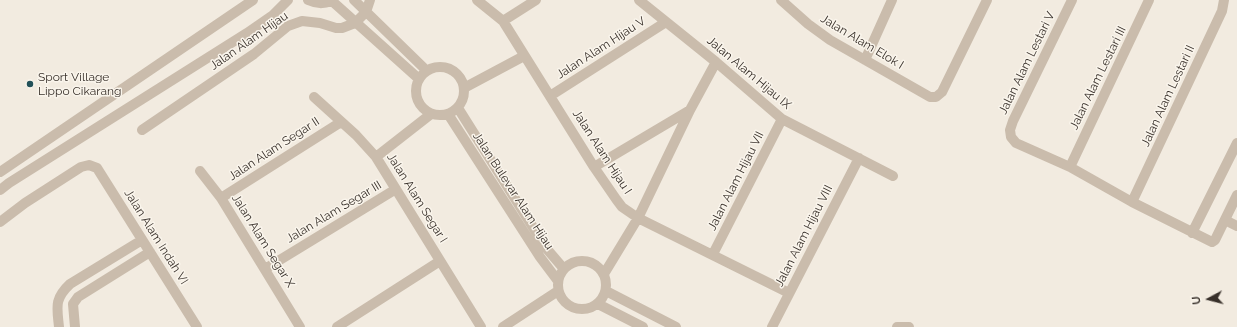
<!DOCTYPE html>
<style>
body{margin:0}
#map{position:relative;width:1237px;height:327px;overflow:hidden;background:#f2ebe0;font-family:Raleway,sans-serif}
canvas{display:block}
.north{position:absolute;left:1189px;top:279px;width:40px;height:40px;-webkit-text-stroke:3px #faf5ec;paint-order:stroke;rotate:263deg;font-size:11px;font-weight:700;line-height:16px;text-align:center;color:#38302a}
.north::after{content:'';display:block;margin:auto;width:14px;height:18px;background:#38302a;clip-path:polygon(50% 0,100% 100%,50% 72%,0 100%)}
</style>
<div id="map">
<canvas width="1237" height="327"></canvas>
<div class="north">U</div>
</div>
<script>
const c = document.querySelector('canvas').getContext('2d');
c.lineJoin = 'round';
function trace(path, color, width, dash) { c.strokeStyle = color; c.lineWidth = width; c.lineCap = dash ? 'butt' : 'round'; c.setLineDash(dash || []); c.stroke(path); }
function drawText(font, color, halo, rows, align = 'center') {
  c.font = font + ' Raleway,sans-serif'; c.lineWidth = 3; c.setLineDash([]); c.textBaseline = 'middle'; c.strokeStyle = halo; c.fillStyle = color; for (const [text, x, y, turn = 0] of rows) {
    c.save(); c.translate(x, y); c.rotate((+turn || 0) * Math.PI / 180); c.textAlign = isNaN(turn) ? turn : align; if (halo) c.strokeText(text, 0, 0); c.fillText(text, 0, 0); c.restore();
  }
}
const street = new Path2D(`
 M308,0c9,4 15,4 24,1l87,78
 M354,0l73,71
 M477,0l26,21 91,146 22,32 6,8 16,11 151,75
 M639,0l77,62 66,57 111,57
 M781,0l27,24 22,16 100,57h6l6,-5 45,-92
 M1072,0l-59,121 -3,9 1,7 5,6 54,24 62,35 80,40 3,-2 22,-45
 M503,21l33,-21
 M865,60l27,-60
 M416 91a24 24 0 1 1 48 0a24 24 0 1 1-48 0Z
 M464,88l60,-32
 M550,96l116,-74
 M314,97l42,38 20,22 105,170
 M458,108l88,140 18,21
 M448,114l92,143 18,24
 M142,130l112,-76 34,-28 14,-5 18,2 16,5h6l13,-5 11,-11 4,-12
 M376,157l55,-43
 M594,167l96,-57
 M1070,167l79,-167
 M200,171l21,27 79,129
 M0,172l253,-172
 M0,190l9,-7 238,-150 26,-18 15,-15
 M221,198l120,-76
 M1132,202l90,-191 2,-11
 M1225,220l12,6
 M0,222l25,-19 56,-36 8,-2 8,3 100,159
 M1192,233l45,-90
 M713,254l69,-135
 M558 285a24 24 0 1 1 48 0a24 24 0 1 1-48 0Z
 M265,269l131,-80
 M604,274l34,-56 52,-108 26,-48
 M606,291l70,36
 M598,304l45,23
 M59,327c-2,-20 -5,-28 11,-43l72,-44
 M75,327l-2,-23 5,-7 72,-45
 M337,327l103,-66
 M503,327l55,-36
 M772,327l87,-169
 M897,327h12`);
const markers = [
 [30,84,4,"#225058"]
];
const streetNames = [
 ["Jalan Alam Hijau",249,41,-35],
 ["Jalan Alam Elok I",862,42,31],
 ["Jalan Alam Hijau V",601,48,-33],
 ["Jalan Alam Lestari V",1027,63,-64],
 ["Jalan Alam Hijau IX",749,73,40],
 ["Jalan Alam Lestari III",1098,78,-64],
 ["Jalan Alam Lestari II",1168,96,-65],
 ["Jalan Alam Segar II",274,149,-33],
 ["Jalan Alam Hijau I",602,152,57],
 ["Jalan Alam Hijau VII",736,181,-63],
 ["Jalan Bulevar Alam Hijau",513,191,57],
 ["Jalan Alam Segar I",417,198,58],
 ["Jalan Alam Segar III",334,212,-31],
 ["Jalan Alam Hijau VIII",804,236,-63],
 ["Jalan Alam Indah VI",156,237,58],
 ["Jalan Alam Segar X",263,241,58]
];
const poiNames = [
 ["Sport Village",38,77],
 ["Lippo Cikarang",38,91]
];
trace(street, '#cabcac', 10);
for (const [x, y, r, color] of markers) { const dot = new Path2D(); dot.arc(x, y, r, 0, 2 * Math.PI); c.fillStyle = color; c.fill(dot); trace(dot, '#faf5ec', 1.5); }
drawText('12px', '#38302a', '#faf5ec', streetNames);
drawText('12px', '#38302a', '#faf5ec', poiNames, 'left');
</script>
